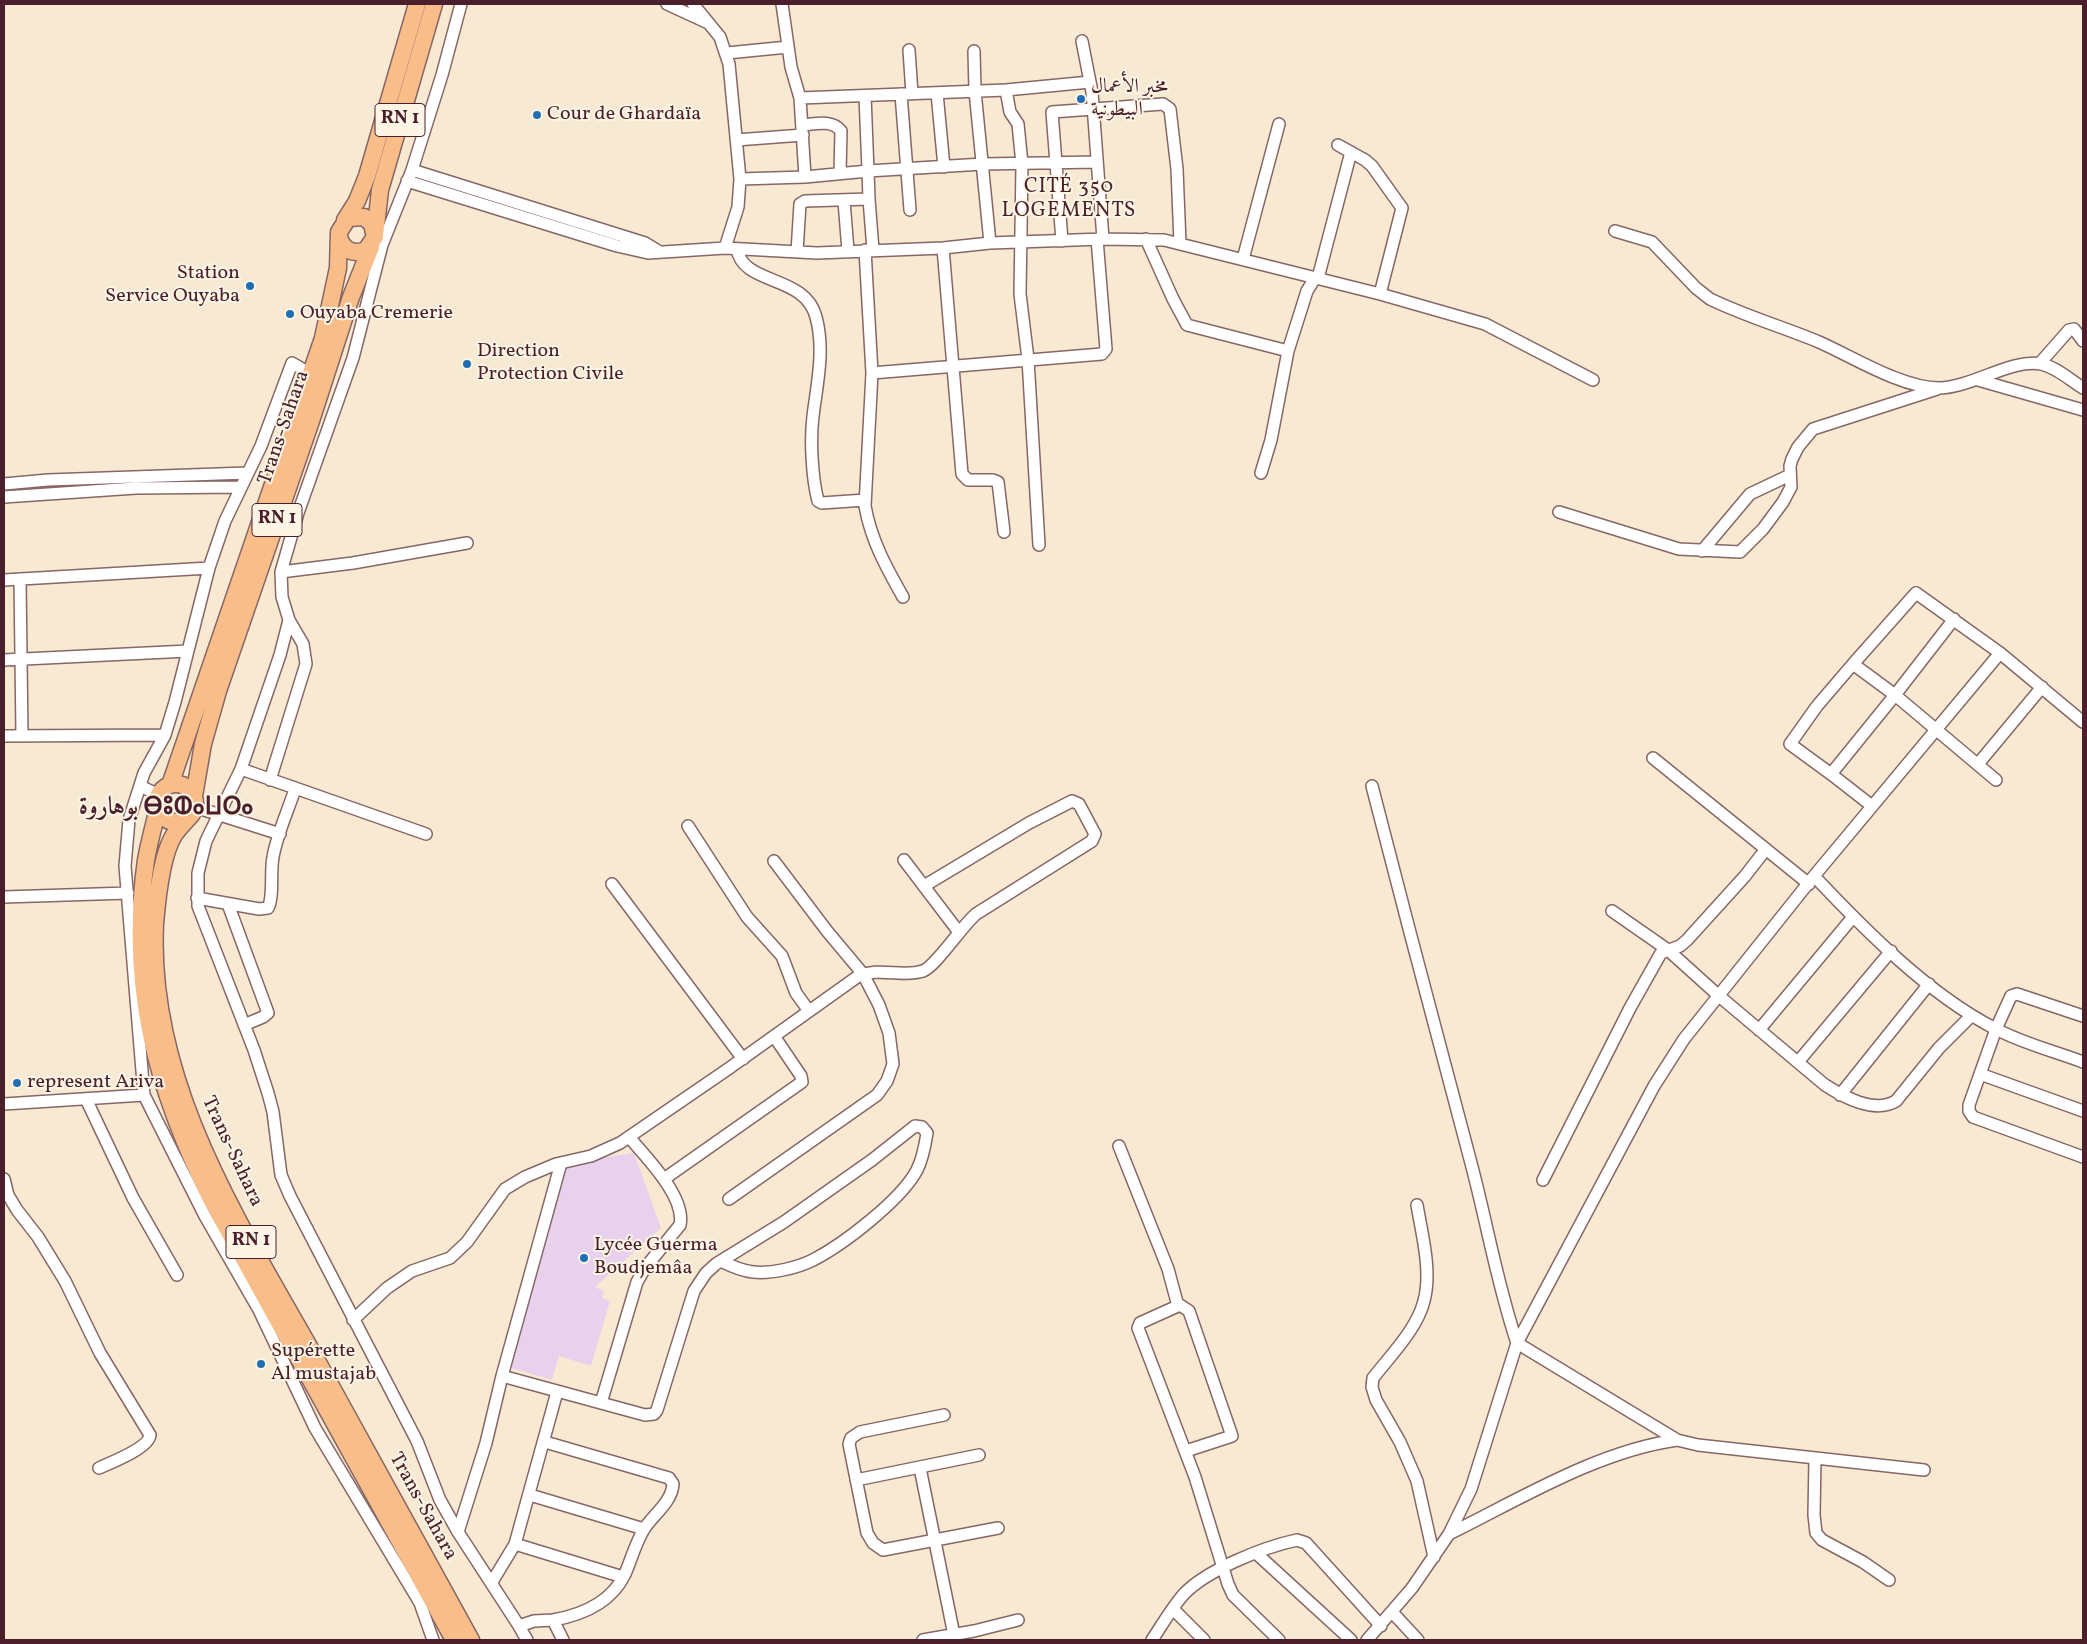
<!DOCTYPE html>
<meta charset="utf-8">
<style>
body{margin:0}
#map{position:relative;width:2087px;height:1644px;overflow:hidden;background:#f8e9d2;font-family:Vollkorn,serif}
canvas{display:block}
.frame{position:absolute;inset:0;border:5px solid #4a1f2b;pointer-events:none}
</style>
<div id="map">
<canvas width="2087" height="1644"></canvas>
<div class="frame"></div>
</div>
<script>
const c = document.querySelector('canvas').getContext('2d');
c.lineJoin = 'round';
function fillPath(path, color) { c.fillStyle = color; c.fill(path, 'evenodd'); }
function trace(path, color, width, dash) { c.strokeStyle = color; c.lineWidth = width; c.lineCap = dash ? 'butt' : 'round'; c.setLineDash(dash || []); c.stroke(path); }
function drawText(font, color, halo, rows, align = 'center') {
  c.font = font + ' Vollkorn,Amiri,"Noto Sans Tifinagh",serif'; c.lineWidth = 4; c.setLineDash([]); c.textBaseline = 'middle'; c.strokeStyle = halo; c.fillStyle = color; for (const [text, x, y, turn = 0] of rows) {
    c.save(); c.translate(x, y); c.rotate((+turn || 0) * Math.PI / 180); c.textAlign = isNaN(turn) ? turn : align; if (halo) c.strokeText(text, 0, 0); c.fillText(text, 0, 0); c.restore();
  }
}
const built = new Path2D(`
 M634,1153l27,75 -66,59 9,4 -2,7 8,3 -19,65 -32,-10 -7,24 -41,-12 53,-205z`);
const minor = new Path2D(`
 M461,4l-19,71 -30,95 -30,75 -29,113 -55,155 -17,59 1,25 7,23 -9,35 -39,114 -35,72 -8,32v33l56,144 14,43 5,19 8,63 9,21 127,245 23,59 18,32 61,94 15,-5 19,-1 10,20
 M667,4l39,18
 M693,4l27,33 9,27 11,115 -2,28 -13,41
 M782,4l9,63 9,31 206,-8 84,-8
 M1082,41l10,51 11,147
 M909,50l3,44
 M974,51l1,40 15,152
 M727,53l61,-6
 M1006,90l4,22 8,12 4,40 -2,130 8,65 11,186
 M937,93l7,74
 M901,94l9,116
 M800,98l5,79
 M802,125c13,-1 30,-6 39,6l-1,42
 M736,140l67,-5
 M1338,145l27,15 7,6 30,42 -22,86
 M412,170l233,73 13,8
 M740,179l65,-2 63,-6 -3,-75
 M407,181l210,65 31,7 77,-5 92,5 126,-5 47,-5 113,-4 61,1 216,54 105,30 108,56
 M869,199l4,51
 M844,201l4,50
 M1615,231l37,11 44,46 14,11c35,17 73,28 109,43 34,15 83,46 120,46 32,0 73,-30 102,-24 15,3 29,16 42,24
 M1146,239l27,60 14,26 101,26
 M1062,241l-10,-129 111,-8 7,5 7,60 3,74
 M943,248l19,226 6,6h25l5,2 6,50
 M737,249c6,37 68,25 79,68 9,33 1,67 -3,99 -3,24 -1,62 5,85l4,2 43,-3
 M865,250l7,123 -7,133c6,34 21,61 38,91
 M797,252l3,-48 5,-3 64,-2 -1,-28 115,-7 114,-2
 M1243,259l36,-135
 M1318,278l33,-126
 M2040,363l29,-33 5,-1 9,12
 M872,373l230,-19 4,-5 -9,-110
 M1978,380l105,30
 M1261,473l10,-33 17,-89 19,-60 8,-13
 M4,484l44,-4 199,-7
 M4,497l132,-9 104,-1
 M1559,512l120,37 61,3 23,-23 20,-27 8,-15 -1,-21 2,-7 6,-12 15,-18 124,-40
 M1702,551l48,-57 40,-19
 M281,572l72,-9 114,-20
 M20,579l2,157
 M4,580l205,-12
 M4,660l184,-9
 M1853,664l63,-71 84,60 83,69
 M4,736l161,-1
 M1653,758l156,126
 M1978,764l64,-77
 M241,769l185,65
 M1831,774l-41,-30 27,-38 36,-42 42,31 59,-76
 M270,780l36,-116 -3,-20 -14,-24
 M140,786l19,9
 M1372,786c32,126 66,251 99,377 16,60 26,121 46,180l160,97 21,5 226,25
 M1872,806l-41,-32 64,-79 101,85
 M195,807l85,27
 M688,826l59,91 35,39 14,37 13,18
 M904,860l54,71
 M1814,876c51,54 114,118 180,152 27,15 60,23 89,34
 M612,884l131,175
 M4,897l124,-4
 M197,898l62,11 9,-1c6,-11 2,-37 5,-51 4,-23 15,-46 22,-68
 M228,904l40,109 -5,4 -19,8
 M1612,911l56,39 51,46 106,89c19,12 49,29 71,16l43,-53 32,-32
 M2083,1016l-66,-22 -6,2 -15,33 -27,76v6l4,6 110,40
 M1759,1030l94,-113
 M1798,1062l93,-111
 M1980,1074l103,37
 M144,1095l61,121 54,94 56,118 105,175 13,37
 M1840,1095l89,-111
 M86,1099l47,99 44,77
 M4,1104l140,-9 -19,-229 4,-46 15,-47 21,-38 10,-33 34,-134 16,-47 36,-75 31,-83 19,11
 M1119,1146l49,123 10,37
 M4,1179l4,16 9,15 21,27 27,44 35,72 50,82c-1,13 -40,28 -51,33
 M664,1179l138,-97 -1,-6 -27,-40
 M1543,1180l87,-172 31,-55 19,-7 7,-6 58,-64 21,-27
 M729,1199l148,-104 10,-14 6,-17 -4,-31 -10,-28 -16,-31 -36,-43 -53,-70
 M1417,1205c5,30 15,66 7,96 -7,28 -33,54 -51,77l-1,9 4,13 24,42 17,39 17,76
 M353,1320l34,-32 25,-17 38,-13 17,-16 38,-53 20,-12 31,-13 35,-8 29,-13 108,-74 129,-92c22,-11 44,1 66,-6 13,-5 38,-44 53,-57l116,-73 3,-7 -16,-30 -7,-3 -43,22 -105,63
 M502,1376l143,39 9,-1 3,-4 37,-119 12,-18 10,-9 68,-42 88,-62 43,-34 7,1 5,6c-2,13 -4,25 -10,37 -16,30 -73,74 -104,90 -16,8 -42,14 -60,12 -11,-1 -22,-6 -32,-11
 M601,1403l36,-121 8,-14 35,-43c6,-28 -34,-68 -51,-88
 M944,1415l-84,17 -9,6 -2,6 18,89 6,10 10,7 115,-22
 M545,1442l124,36 4,6c-1,18 -20,31 -29,45 -8,13 -13,31 -19,45 -14,29 -43,41 -72,46
 M1186,1451l46,-15 -43,-125 -9,-6 -40,18 -2,5 57,149 33,107 5,11 46,45
 M1815,1458l-1,57 2,18 6,7 41,22 26,18
 M920,1468l34,167
 M856,1480l123,-25
 M530,1495l114,34
 M458,1532l28,-89 16,-67 59,-213
 M1449,1534c71,-35 149,-83 228,-94
 M515,1544l108,33
 M1257,1554l94,86
 M492,1582l23,-38 42,-152
 M1173,1609l31,31
 M1392,1612l26,28
 M519,1626l8,14
 M923,1640l51,-9 44,-11
 M1152,1640c10,-15 19,-31 31,-45 23,-25 81,-48 114,-55l9,3 75,83
 M1367,1640l45,-52 37,-54 22,-45 46,-146 137,-257 30,-47 130,-163 186,-223`);
const highway = new Path2D(`
 M345,220l12,-19 10,-25 50,-172
 M375,235l5,-45 54,-186
 M157 803a19 19 0 1 1 38 0a19 19 0 1 1-38 0Z
 M170,785l153,-447 15,-70 1,-36 9,-14 16,-1 8,7 3,13 -9,13c-13,5 -23,0 -27,-13
 M194,796l9,-52 15,-53 93,-270 40,-124 20,-50
 M158,808c-4,17 -9,35 -12,52 -18,126 10,229 66,341l242,439
 M192,814c-6,7 -13,14 -18,21 -13,21 -17,65 -19,89 -8,164 90,307 166,444 50,91 100,181 150,272`);
const markers = [
 [1081,99,5,"#1f6fb2"],
 [537,115,5,"#1f6fb2"],
 [250,286,5,"#1f6fb2"],
 [290,314,5,"#1f6fb2"],
 [467,364,5,"#1f6fb2"],
 [17,1083,5,"#1f6fb2"],
 [584,1258,5,"#1f6fb2"],
 [261,1364,5,"#1f6fb2"]
];
const shields = [
 [400,120,50],
 [277,520,50],
 [251,1242,50]
];
const shieldNames = [
 ["RN 1",400,120],
 ["RN 1",277,520],
 ["RN 1",251,1242]
];
const poiNames = [
 ["مخبر الأعمال",1091,88],
 ["البيطونية",1091,111],
 ["Cour de Ghardaïa",547,115],
 ["Station",240,274,"right"],
 ["Service Ouyaba",240,297,"right"],
 ["Ouyaba Cremerie",300,314],
 ["Direction",477,352],
 ["Protection Civile",477,375],
 ["represent Ariva",27,1083],
 ["Lycée Guerma",594,1246],
 ["Boudjemâa",594,1269],
 ["Supérette",271,1352],
 ["Al mustajab",271,1375]
];
const streetNames = [
 ["Trans-Sahara",285,428,-71],
 ["Trans-Sahara",231,1152,65],
 ["Trans-Sahara",422,1507,61]
];
const neighbourhoodNames = [
 ["CITÉ 350",1069,188],
 ["LOGEMENTS",1069,212]
];
const districtNames = [
 ["بوهاروة ⴱⵓⵀⴰⵡⵔⴰ",166,809]
];
fillPath(built, '#e9d1ed');
trace(minor, '#876665', 14);
trace(highway, '#876665', 19);
trace(minor, '#fff', 11);
trace(highway, '#f8bd89', 16);
for (const [x, y, r, color] of markers) { const dot = new Path2D(); dot.arc(x, y, r, 0, 2 * Math.PI); c.fillStyle = color; c.fill(dot); trace(dot, '#fcf5e5', 2); }
for (const [x, y, w] of shields) { const box = new Path2D(); box.roundRect(x - w / 2, y - 16.5, w, 33, 4); c.fillStyle = '#fcf5e5'; c.fill(box); trace(box, '#4a1f2b', 1); }
drawText('bold 19px', '#4a1f2b', null, shieldNames);
drawText('20px', '#4a1f2b', '#fcf5e5', poiNames, 'left');
drawText('20px', '#4a1f2b', '#fcf5e5', streetNames);
c.letterSpacing = '1px';
drawText('21px', '#4a1f2b', '#fcf5e5', neighbourhoodNames);
c.letterSpacing = '0px';
drawText('bold 25px', '#4a1f2b', '#fcf5e5', districtNames);
</script>
